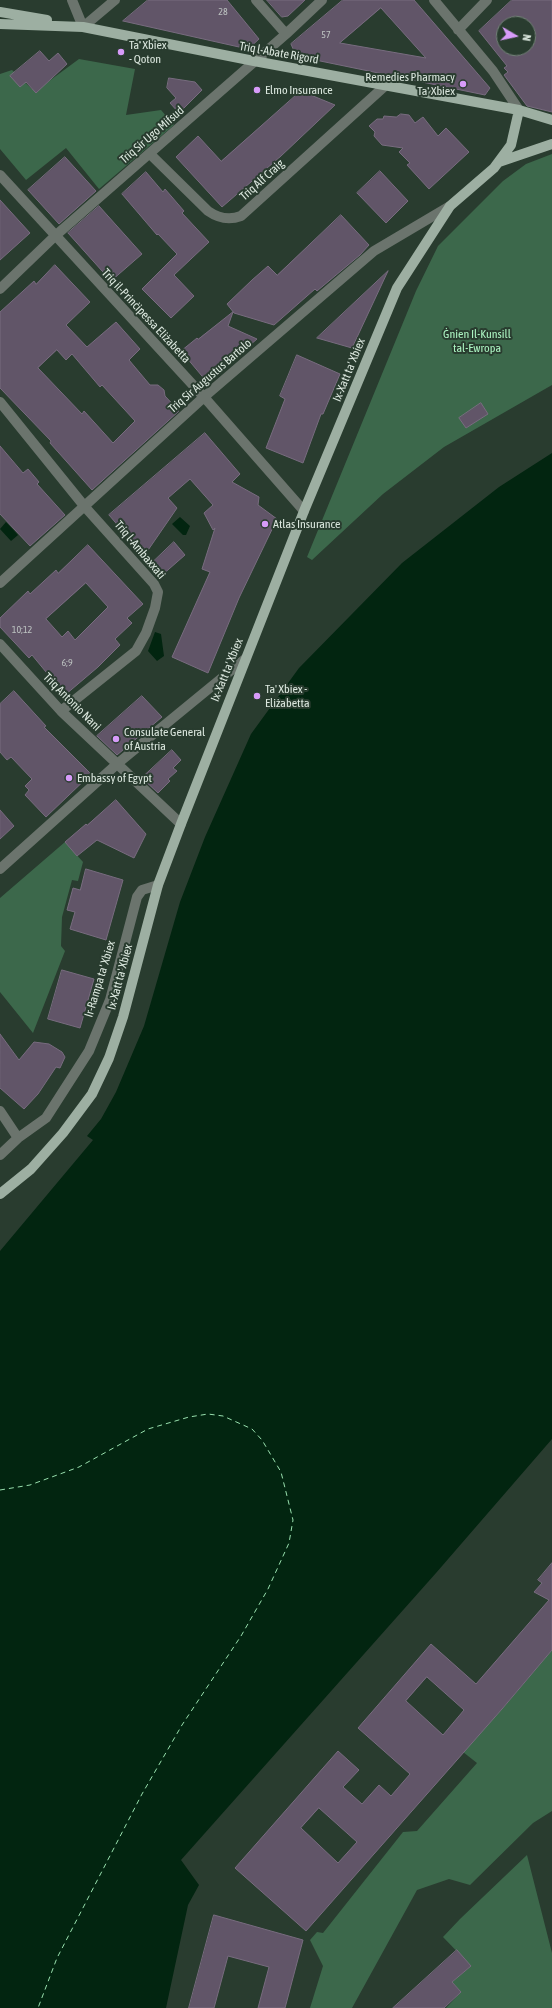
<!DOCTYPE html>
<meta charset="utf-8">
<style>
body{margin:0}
#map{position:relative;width:552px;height:2008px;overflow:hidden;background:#293c2f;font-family:"Asap Condensed",sans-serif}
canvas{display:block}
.north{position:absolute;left:496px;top:16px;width:40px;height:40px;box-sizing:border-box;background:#293c2f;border:1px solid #708075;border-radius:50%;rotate:99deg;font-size:11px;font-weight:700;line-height:16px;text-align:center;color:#dbe7de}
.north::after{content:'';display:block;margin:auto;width:14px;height:18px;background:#d79bf9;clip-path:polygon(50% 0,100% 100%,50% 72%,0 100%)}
</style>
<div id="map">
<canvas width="552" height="2008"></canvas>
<div class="north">N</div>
</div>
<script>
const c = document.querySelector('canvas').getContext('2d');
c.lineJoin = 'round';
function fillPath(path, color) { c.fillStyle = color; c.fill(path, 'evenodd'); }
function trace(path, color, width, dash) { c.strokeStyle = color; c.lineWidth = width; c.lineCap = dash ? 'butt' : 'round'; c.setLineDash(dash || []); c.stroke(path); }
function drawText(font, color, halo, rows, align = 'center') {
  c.font = font + ' "Asap Condensed",sans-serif'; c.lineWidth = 4; c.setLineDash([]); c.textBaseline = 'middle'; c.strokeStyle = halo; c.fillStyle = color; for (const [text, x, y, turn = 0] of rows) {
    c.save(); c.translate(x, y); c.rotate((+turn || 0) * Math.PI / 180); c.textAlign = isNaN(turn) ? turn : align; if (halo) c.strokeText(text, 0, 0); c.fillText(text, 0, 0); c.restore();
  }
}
const green = new Path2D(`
 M79,59l56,10 -9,46 35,-5 13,15 -75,64 -33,-41 -40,32 -26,-31v-75l12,-4 20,19 9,-2z
 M552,154v231l-108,62 -61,47 -71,66 -5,-3 109,-266 22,-45 65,-65 23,-17z
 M65,842l18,20 -5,19 -6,-1 -10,37 -1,29 4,5 -32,82 -33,-41v-94z
 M552,1650v161l-19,12 -63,62 -21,-6 -32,11 -65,118h-42l13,-42 -13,-26 7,-8 6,1 80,-101 14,-1 60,-68 -14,-11 39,-43z
 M527,1855l25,98v55h-106l15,-16 -9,-10 19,-16 -28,-29 17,-18z`);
const water = new Path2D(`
 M552,453v986l-116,134 -255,287 18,25 -11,20 -22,103h-166v-757l93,-111 -6,-4 14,-17 15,-27 28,-66 36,-124 25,-65 46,-103 48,-66 103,-105 97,-76z
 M180,517l10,9 -4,9h-3l-11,-11z
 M6,522l12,13 -7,6 -11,-12z
 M155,632l6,2 3,22 -7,5 -9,-10z`);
const ferry = new Path2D(`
 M0,1490l30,-5 49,-18 69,-38 41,-12 19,-3 15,2 29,13 10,11 19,32 12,48 -4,23 -21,46 -27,47 -59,89 -40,69 -85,164 -19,50`);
const building = new Path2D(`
 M148,0h79l32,39 -11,10 -125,-28z
 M267,0h38l-17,16 -6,1z
 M343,0h71l76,88 -5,7 -189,-39 -5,-12zM381,8l45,50 -86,-15z
 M512,0h40v112l-25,-6 -23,-31 4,-3 -4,-4 3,-2 -28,-35zM504,24h24v24h-24z
 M40,51l9,10 9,-8 9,11 -31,29 -10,-11 -6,5 -10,-11z
 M169,78l26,4 7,8 -23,23 -9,-10 6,-5 -9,-10z
 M301,91l34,14 -54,51 -59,51 -46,-50 22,-21 23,25z
 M401,114l8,1 6,8 8,-6 15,19 8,-8 23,24 -40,37 -22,-24 3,-2 -11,-11 4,-4 -21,-3 -8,-9 1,-4 -6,-6 8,-7h6l1,-3 12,1z
 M65,157l31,34 -37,33 -31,-34z
 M380,171l28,30 -22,22 -29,-30z
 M146,172l17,20 2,-3 19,22 -2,2 27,29 -35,33 20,21 -23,22 -29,-29 35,-35 -19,-20 -1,1 -35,-41z
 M0,200l30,33 -30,27z
 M99,206l43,48 -31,27 -43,-48z
 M341,215l28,30 -9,10 -43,36 -2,-2 -41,36 -40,-12 -7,-9 25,-24 16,-14 9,9z
 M55,265l35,37 -24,23 21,22 29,-25 24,27 -11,11 21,25h8l6,5 1,6 14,15 -87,79 -42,-47 1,-2 -51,-53v-76l34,-31 2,3zM57,350l9,10 6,-6 28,33 2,-2 33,36 -22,22 -29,-32 -2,3 -44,-46z
 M388,271l-36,77 -35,-10z
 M233,312l-5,14 29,13 -50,43 -26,-31 16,-13 1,1z
 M297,355l43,19 -17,40h-2l-18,49 -37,-15 19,-49 -5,-3z
 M481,403l7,11 -22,14 -7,-10z
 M205,433l35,41 -8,8 27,15 -1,8 19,14 -38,79 -31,75 -36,-16 38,-85 -8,-3 13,-41 -2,2 -9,-17 9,-8 -23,-26 -22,19 9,10 -33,48 -35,-41z
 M0,446l23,27 5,-4 11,13 -2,2 28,31 -35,31 -30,-32z
 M174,542l11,13 -24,21 -10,-12z
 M88,545l55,59 -16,14 5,5 -17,16 5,6 -22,22 -33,28 -33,-40 -3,3 -29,-31v-9l28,-27 2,3 26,-24 2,3zM86,583l22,24 -33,33 -7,-9 -6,6 -16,-18z
 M14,691l32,35 -2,1 47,47 -45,43 -21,-22 4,-5 -4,-4 7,-7 -21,-22 -4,3 -7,-8v-48z
 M142,696l20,21 -45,38 -20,-19z
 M172,750l9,10 -8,8 4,3 -9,8 2,2 -12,12 -16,-15z
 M116,800l30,34 -12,24 -37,-18 -20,16 -12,-14 21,-18 1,1z
 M0,810l14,16 -14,13z
 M86,869l37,11 -17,60 -36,-11 5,-17 -8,-2 6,-22 7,2z
 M62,970l32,9 -14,49 -32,-9z
 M0,1034l19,26 15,-18 15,2 13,8 3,5 -5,11 -4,-1 -18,27 -14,15 -24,-21z
 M552,1563v87l-50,59 -196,222 -71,-63 103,-117 21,19 -16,17 19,17 17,-19 12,11 19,-22 -52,-46 73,-84 45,40 73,-84 -15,-8 8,-9 -4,-3zM427,1677l37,33 -21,25 -37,-34zM319,1808l38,34 -19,21 -37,-35z
 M214,1915l89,25 -18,68h-27l11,-41 -41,-11 -14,52h-25z
 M457,1950l14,16 -19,16 9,10 -17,16h-51z`);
const minor = new Path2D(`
 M72,0l11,27 32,-27
 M256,0l30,34
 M434,0l59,71 26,39
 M458,30l29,-30
 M150,154l58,57c10,7 22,9 33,5l145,-131
 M0,175l204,222 100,114
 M0,289l55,-53 231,-202 36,-34
 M0,402l85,105 69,77 4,8 -3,16 -9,25 -10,18 -75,60
 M0,583l204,-186 170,-146 76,-45
 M0,644l61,67 120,113
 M0,869l117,-105 128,-105
 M0,1111l18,27
 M0,1155l18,-17 28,-20 43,-67 21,-51 27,-103 5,-7 16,-5`);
const major = new Path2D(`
 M0,12l47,8
 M0,24l83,3 171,34 265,49 33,10
 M499,162l53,-18
 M0,1194l31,-25 32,-36 29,-39 17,-36 14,-41 35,-132 23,-61 123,-313 93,-223 53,-82 44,-38 17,-23 8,-35`);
const markers = [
 [121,52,4,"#d79bf9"],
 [463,84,4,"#d79bf9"],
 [257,90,4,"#d79bf9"],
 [265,524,4,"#d79bf9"],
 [257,696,4,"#d79bf9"],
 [116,739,4,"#d79bf9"],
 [69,778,4,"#d79bf9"]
];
const numberNames = [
 ["28",223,12],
 ["57",326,35],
 ["10;12",22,630],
 ["6;9",67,663]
];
const poiNames = [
 ["Ta' Xbiex",129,45],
 ["- Qoton",129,59],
 ["Remedies Pharmacy",455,77,"right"],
 ["Ta' Xbiex",455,91,"right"],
 ["Elmo Insurance",265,90],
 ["Atlas Insurance",273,524],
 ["Ta' Xbiex -",265,689],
 ["Eliżabetta",265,703],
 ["Consulate General",124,732],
 ["of Austria",124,746],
 ["Embassy of Egypt",77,778]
];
const streetNames = [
 ["Triq l-Abate Rigord",279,53,10],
 ["Triq Sir Ugo Mifsud",152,135,-41],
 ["Triq Alf Craig",262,180,-42],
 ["Triq il-Prinċipessa Eliżabetta",146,316,47],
 ["Ix-Xatt ta' Xbiex",349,370,-68],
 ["Triq Sir Augustus Bartolo",210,376,-41],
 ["Triq l-Ambaxxati",140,550,50],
 ["Ix-Xatt ta' Xbiex",227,670,-68],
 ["Triq Antonio Nani",72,702,45],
 ["Ix-Xatt ta' Xbiex",120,977,-75],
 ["Ir-Rampa ta' Xbiex",100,979,-73]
];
const parkNames = [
 ["Ġnien Il-Kunsill",477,334],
 ["tal-Ewropa",477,348]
];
fillPath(green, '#3c684b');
fillPath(water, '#022510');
trace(ferry, '#98e0ae', 1, [5, 4]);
fillPath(building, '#615568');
trace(building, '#786c7f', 1);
trace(minor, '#6b746d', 10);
trace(major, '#9dafa2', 10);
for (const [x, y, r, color] of markers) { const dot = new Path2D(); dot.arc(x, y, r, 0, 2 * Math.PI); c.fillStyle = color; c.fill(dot); trace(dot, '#293c2f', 1.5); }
drawText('10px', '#bcc2c0', null, numberNames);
drawText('12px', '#dbe7de', '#293c2f', poiNames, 'left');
drawText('12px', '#dbe7de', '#293c2f', streetNames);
drawText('12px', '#abf3c1', '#293c2f', parkNames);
</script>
